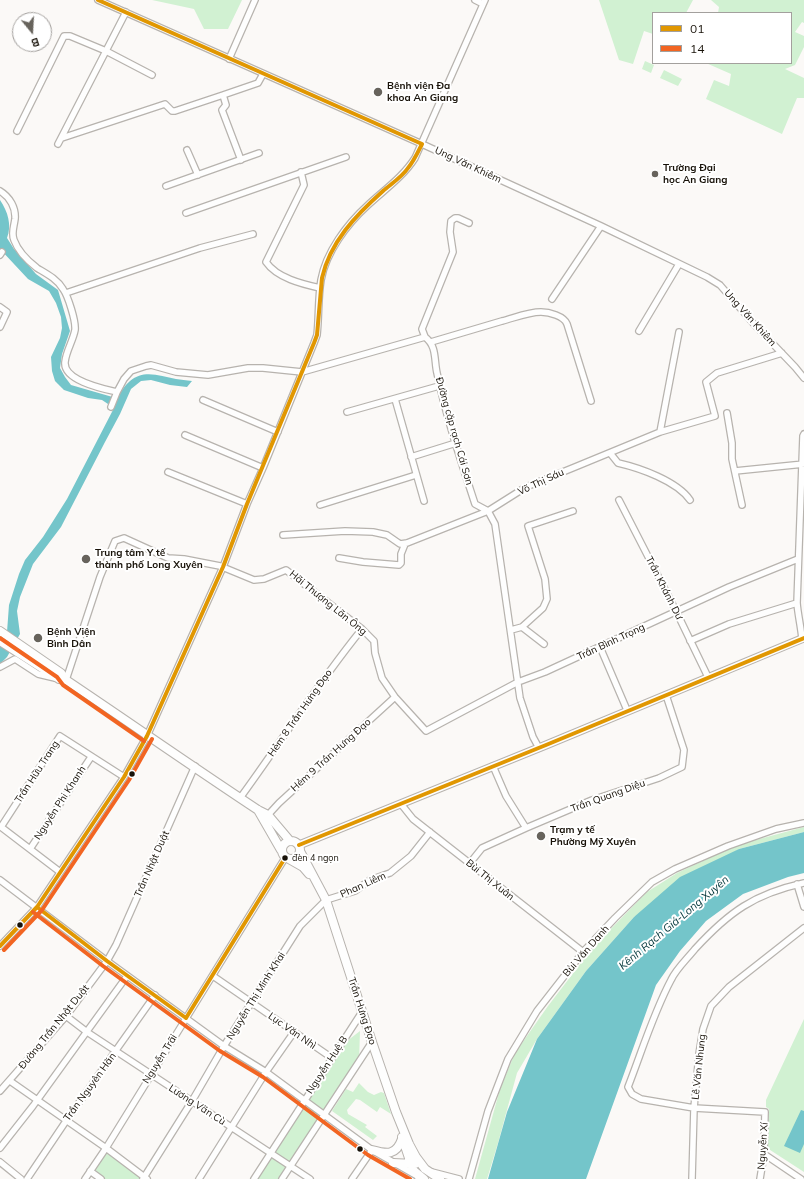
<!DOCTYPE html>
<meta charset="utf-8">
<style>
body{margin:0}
#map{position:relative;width:804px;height:1179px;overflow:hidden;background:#fbf9f7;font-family:Mulish,sans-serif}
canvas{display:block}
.legend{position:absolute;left:652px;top:12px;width:140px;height:52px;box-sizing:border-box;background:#fff;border:1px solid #a3a09d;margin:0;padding:5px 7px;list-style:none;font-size:12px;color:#181209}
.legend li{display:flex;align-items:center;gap:8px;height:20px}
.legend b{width:20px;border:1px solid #a3a09d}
.north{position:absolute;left:12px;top:12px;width:40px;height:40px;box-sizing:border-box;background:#fff;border:1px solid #a3a09d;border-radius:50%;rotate:162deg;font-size:11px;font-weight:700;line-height:16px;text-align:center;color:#181209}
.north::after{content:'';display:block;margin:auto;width:14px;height:18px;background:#67635c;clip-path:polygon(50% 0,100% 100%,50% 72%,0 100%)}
</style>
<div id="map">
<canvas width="804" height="1179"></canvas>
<ul class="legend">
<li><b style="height:5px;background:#e19701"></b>01</li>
<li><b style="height:5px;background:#f26522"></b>14</li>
</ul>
<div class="north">B</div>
</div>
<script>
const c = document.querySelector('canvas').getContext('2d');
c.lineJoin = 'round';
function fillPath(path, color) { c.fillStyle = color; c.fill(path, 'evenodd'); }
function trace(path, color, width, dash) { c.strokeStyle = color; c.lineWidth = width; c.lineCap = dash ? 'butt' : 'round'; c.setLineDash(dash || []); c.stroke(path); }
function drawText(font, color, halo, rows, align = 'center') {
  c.font = font + ' Mulish,sans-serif'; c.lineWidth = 4; c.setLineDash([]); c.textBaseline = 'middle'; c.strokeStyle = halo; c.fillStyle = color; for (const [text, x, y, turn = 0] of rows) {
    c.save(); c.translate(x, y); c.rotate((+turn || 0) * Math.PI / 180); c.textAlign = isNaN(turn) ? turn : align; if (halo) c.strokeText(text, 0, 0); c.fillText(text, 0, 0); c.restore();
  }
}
const green = new Path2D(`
 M152,0h90l-14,29h-24l-10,-20z
 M599,0h94l-7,13h-33v21l-9,-3 -11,33 -14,-4z
 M711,0h93v23l-2,-1 -7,10 9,4v11l-9,18 -10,4 19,9v20h-7l-15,36 -76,-35 8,-19 15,6 2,-12 -25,-11h85v-50h-73l1,-6z
 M645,61l9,4 -3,8 -9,-4z
 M664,70l18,9 -4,7 -18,-8z
 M804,827v5l-65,17 -105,68 -48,54 -49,68 -20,34 -19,70 -11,36h-12l25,-90 15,-36 33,-47 46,-60 53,-54 30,-19 60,-28z
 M804,1019v153l-37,-24 2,-39 -3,-2v-7z
 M360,1031l-1,31 -77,117h-27l83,-131z
 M359,1083l9,9 6,3 7,-3 3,1 7,21 -11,-7 -3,5 -17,-12 -4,-1 -9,11 1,4 19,11 -2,2 12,9 -4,4 -41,-29 14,-22 7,3z
 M106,1148l44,31h-48l-12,-8z`);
const water = new Path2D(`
 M0,200c8,12 12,25 7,38l7,11 22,25 22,16 12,41 -8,23 -2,14 5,9 6,8 45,13c5,-6 9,-13 14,-17 14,-12 30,-5 46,-2 5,1 10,1 16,2l-5,6 -17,-2 -19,-5 -10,1 -10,8 -11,25 -15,28 -44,85 -28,37 -13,33 -3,14 3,23 -13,23 -7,7v-22l7,-10 2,-27 10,-31 6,-14 18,-23 24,-38 47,-91 -12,-8 -14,-2 -24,-8 -9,-9 -3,-10 -1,-14 9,-19 2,-10 -1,-11 -5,-14 -7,-12 -21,-12 -28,-30z
 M804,832v41l-16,4 -45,17 -37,27 -26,30 -24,34 -70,194h-98l19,-67 30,-73 49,-68 48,-54 46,-40 59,-28z
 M801,1110l3,1v33l-4,9 -16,-7z`);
const minor = new Path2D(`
 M98,0l324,144 179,82 106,51 13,8 33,38 42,44 9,11
 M475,0l8,4
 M229,59l26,-59
 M17,131l47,-95h6l36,15 46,24
 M62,138l103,-34 7,7h3l48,-16
 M58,144l68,-132
 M187,150l11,25
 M241,160l-19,-50 4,-5 -3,-10 35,-12 5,-9
 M301,172l3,13 -38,77c11,16 36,22 54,26
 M166,186l93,-33
 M0,191c10,6 16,17 15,28 -1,8 -4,14 -1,21 4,11 14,21 23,28 10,6 20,11 26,21 5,7 13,32 12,41 -2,11 -9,21 -10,32 -2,19 39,27 52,30l-6,15
 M186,213l160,-56
 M0,255l2,-3
 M66,293l134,-45 53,-14
 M552,299l49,-73
 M0,307l7,5 -7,15
 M639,331l40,-67
 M425,337l-3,-8 31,-77 -3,-20 1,-11 4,-3h3l11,5
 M431,342c24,-7 47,-14 71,-21 12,-3 26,-9 39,-9 8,0 23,4 26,12l24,77
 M117,392l7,-13 7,-8 15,-5 5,-1 25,7 32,3 40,-7h15l39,4 123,-35c12,9 9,23 12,36 9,44 24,88 38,131l13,7
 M395,399l29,102
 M203,400l75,32
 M347,412l92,-26
 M727,413l5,30v16l10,46
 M660,432l19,-100
 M185,435l78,33
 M610,453l8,10c22,5 59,18 72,37
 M411,457l45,-14
 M735,471l69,-7
 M168,472l79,32
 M619,500l57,111 32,66
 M320,505l96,-30
 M488,511l7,13 25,174 13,39 6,11
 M283,535l62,-4 28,1 14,3 13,9 7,-1 81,-32 38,-24 49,-20 85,-35 55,-16 -9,-34 11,-9 65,-20
 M339,558l24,4 36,3 2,-2v-9l4,-10
 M522,627l22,17
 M511,630l11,-3 21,-19 4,-9 -2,-20 -17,-53 45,-15
 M802,639c-1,-12 -4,-24 -5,-36l6,-167 1,-2
 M690,641l39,-17 68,-21
 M600,647l27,63
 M0,667l15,-8 23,15 17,4
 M66,680l34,-103 15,-36 9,-3 44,20 16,1 36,7 34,14 10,-1 22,-9 76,59 12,12 1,12 7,25 13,19 31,34 92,-49 27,-10 184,-85 69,-28
 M493,766l13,30 20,32
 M240,798c41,-56 78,-115 122,-169
 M401,804l12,15 170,133
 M268,815l11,-12 116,-106
 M30,849l61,-92
 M470,863l12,-15 44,-20 66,-28 67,-22 23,-11 2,-17 -18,-55
 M60,872l-59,-45 59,-91 64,41
 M0,880l107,81 117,85 42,26 106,78 47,27 -1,2
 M797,884l7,23
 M0,946l37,-39 87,-130 23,-41 76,-169 24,-63 16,-36 51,-125 3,-8c2,-18 1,-37 4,-55 5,-28 26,-56 47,-75 16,-15 35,-28 47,-47l70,-158
 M213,976l119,82
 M66,1016l21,16 223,147
 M10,1081l96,67 41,31
 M0,1091l66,-75 41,-55 9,-16 79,-179
 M0,1148l33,-42 94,-130
 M764,1154l37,25
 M0,1162l21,17
 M90,1171l11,8
 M432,1172l27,7
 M27,1179l39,-58 89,-126
 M85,1179l21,-31 179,-290
 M143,1179l49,-78 32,-55 76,-120 26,-26 29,-9 15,-11 20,-7 21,-17 19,-24
 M199,1179l67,-107 28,-40
 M254,1179l108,-167
 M282,1179l90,-137
 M352,1179l20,-29
 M469,1179l19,-68 20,-52 29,-48 46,-59 32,-34 37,-36 23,-13 53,-23 48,-17 28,-6
 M692,1179l2,-71 5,-54 4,-25 8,-23 18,-19 75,-59
 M760,1179l4,-25 1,-42 -71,-4 -53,-9 -9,-5 -4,-7c14,-36 25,-73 43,-107 5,-11 16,-21 24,-31 34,-37 59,-55 109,-66`);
const major = new Path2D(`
 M299,845l247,-100 258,-107`);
const highway = new Path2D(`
 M0,631l61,42 5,7c64,43 127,87 192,130l10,5 22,26
 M0,641l59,38 7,1
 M258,810l23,40
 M282 850a9 9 0 1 1 18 0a9 9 0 1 1-18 0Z
 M300,851l26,49 46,142 24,70 13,32 7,13 9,12 15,10
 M289,859l14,8 6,7
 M402,1137l11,33 11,9
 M372,1150c15,4 24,6 30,-11
 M393,1163l22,1`);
const bus1 = new Path2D(`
 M98,0l324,144
 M299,845l247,-100 258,-107
 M37,907l70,54 79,57
 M0,946l37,-39 87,-130 23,-41 76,-169 24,-63 67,-161 3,-8 5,-57c8,-36 34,-63 61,-87 8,-7 19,-14 25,-23 6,-7 10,-16 14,-24
 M186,1018l99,-160`);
const bus2 = new Path2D(`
 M0,638l57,39 6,8 81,56
 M33,912l70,54 117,85 43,26 105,78 42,24
 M4,950l38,-40 87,-130 23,-41`);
const markers = [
 [378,92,5,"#67635c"],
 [655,174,4,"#67635c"],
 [86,559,5,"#67635c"],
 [38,638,5,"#67635c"],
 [132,774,3.5,"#181209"],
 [541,836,5,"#67635c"],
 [285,858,3.5,"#181209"],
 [20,925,3.5,"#181209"],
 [360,1149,3.5,"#181209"]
];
const busNames = [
 ["đèn 4 ngọn",292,858]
];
const poiNames = [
 ["Bệnh viện Đa",387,86],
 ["khoa An Giang",387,98],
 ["Trường Đại",663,168],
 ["học An Giang",663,180],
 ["Trung tâm Y tế",95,553],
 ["thành phố Long Xuyên",95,565],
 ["Bệnh Viện",47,632],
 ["Bình Dân",47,644],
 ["Trạm y tế",550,830],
 ["Phường Mỹ Xuyên",550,842]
];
const streetNames = [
 ["Ung Văn Khiêm",468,165,25],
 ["Ung Văn Khiêm",750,318,48],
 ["Đường cặp rạch Cái Sơn",454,431,74],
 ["Võ Thị Sáu",541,482,-25],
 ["Trần Khánh Dư",664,588,63],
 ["Hãi Thượng Lãn Ông",328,603,39],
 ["Trần Bình Trọng",611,642,-25],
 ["Hẻm 8 Trần Hưng Đạo",300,713,-55],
 ["Hẻm 9 Trần Hưng Đạo",331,755,-42],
 ["Trần Hữu Trang",37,772,-57],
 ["Trần Quang Diệu",608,796,-20],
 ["Nguyễn Phi Khanh",60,803,-57],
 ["Trần Nhật Duật",152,864,-66],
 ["Bùi Thị Xuân",490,880,39],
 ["Phan Liêm",363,885,-24],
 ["Bùi Văn Danh",586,951,-49],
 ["Nguyễn Thị Minh Khai",256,996,-58],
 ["Trần Hưng Đạo",362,1011,72],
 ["Đường Trần Nhật Duật",54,1027,-51],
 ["Lục Văn Nhì",292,1031,35],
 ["Nguyễn Trãi",160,1059,-58],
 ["Nguyễn Huệ B",327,1065,-57],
 ["Lê Văn Nhung",699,1067,-84],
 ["Trần Nguyên Hãn",90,1087,-54],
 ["Lương Vãn Cù",197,1105,33],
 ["Nguyễn Xí",763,1146,-86]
];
const waterNames = [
 ["Kênh Rạch Giá-Long Xuyên",674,923,-40]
];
fillPath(green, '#d1f1d2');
fillPath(water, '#74c5ca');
trace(minor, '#b7b3ae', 8);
trace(major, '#b7b3ae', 9);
trace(highway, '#b7b3ae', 10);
trace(minor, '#fefefe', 5.5);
trace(major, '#fefefe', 7);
trace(highway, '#fefefe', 8);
trace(bus1, '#e19701', 4);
trace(bus2, '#f26522', 4);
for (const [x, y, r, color] of markers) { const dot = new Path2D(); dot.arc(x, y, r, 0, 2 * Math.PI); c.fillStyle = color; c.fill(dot); trace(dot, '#fff', 1.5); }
drawText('9px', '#181209', '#fff', busNames, 'left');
drawText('bold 10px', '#181209', '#fff', poiNames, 'left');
drawText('10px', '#181209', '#fff', streetNames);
drawText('italic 11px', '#003539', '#fff', waterNames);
</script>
